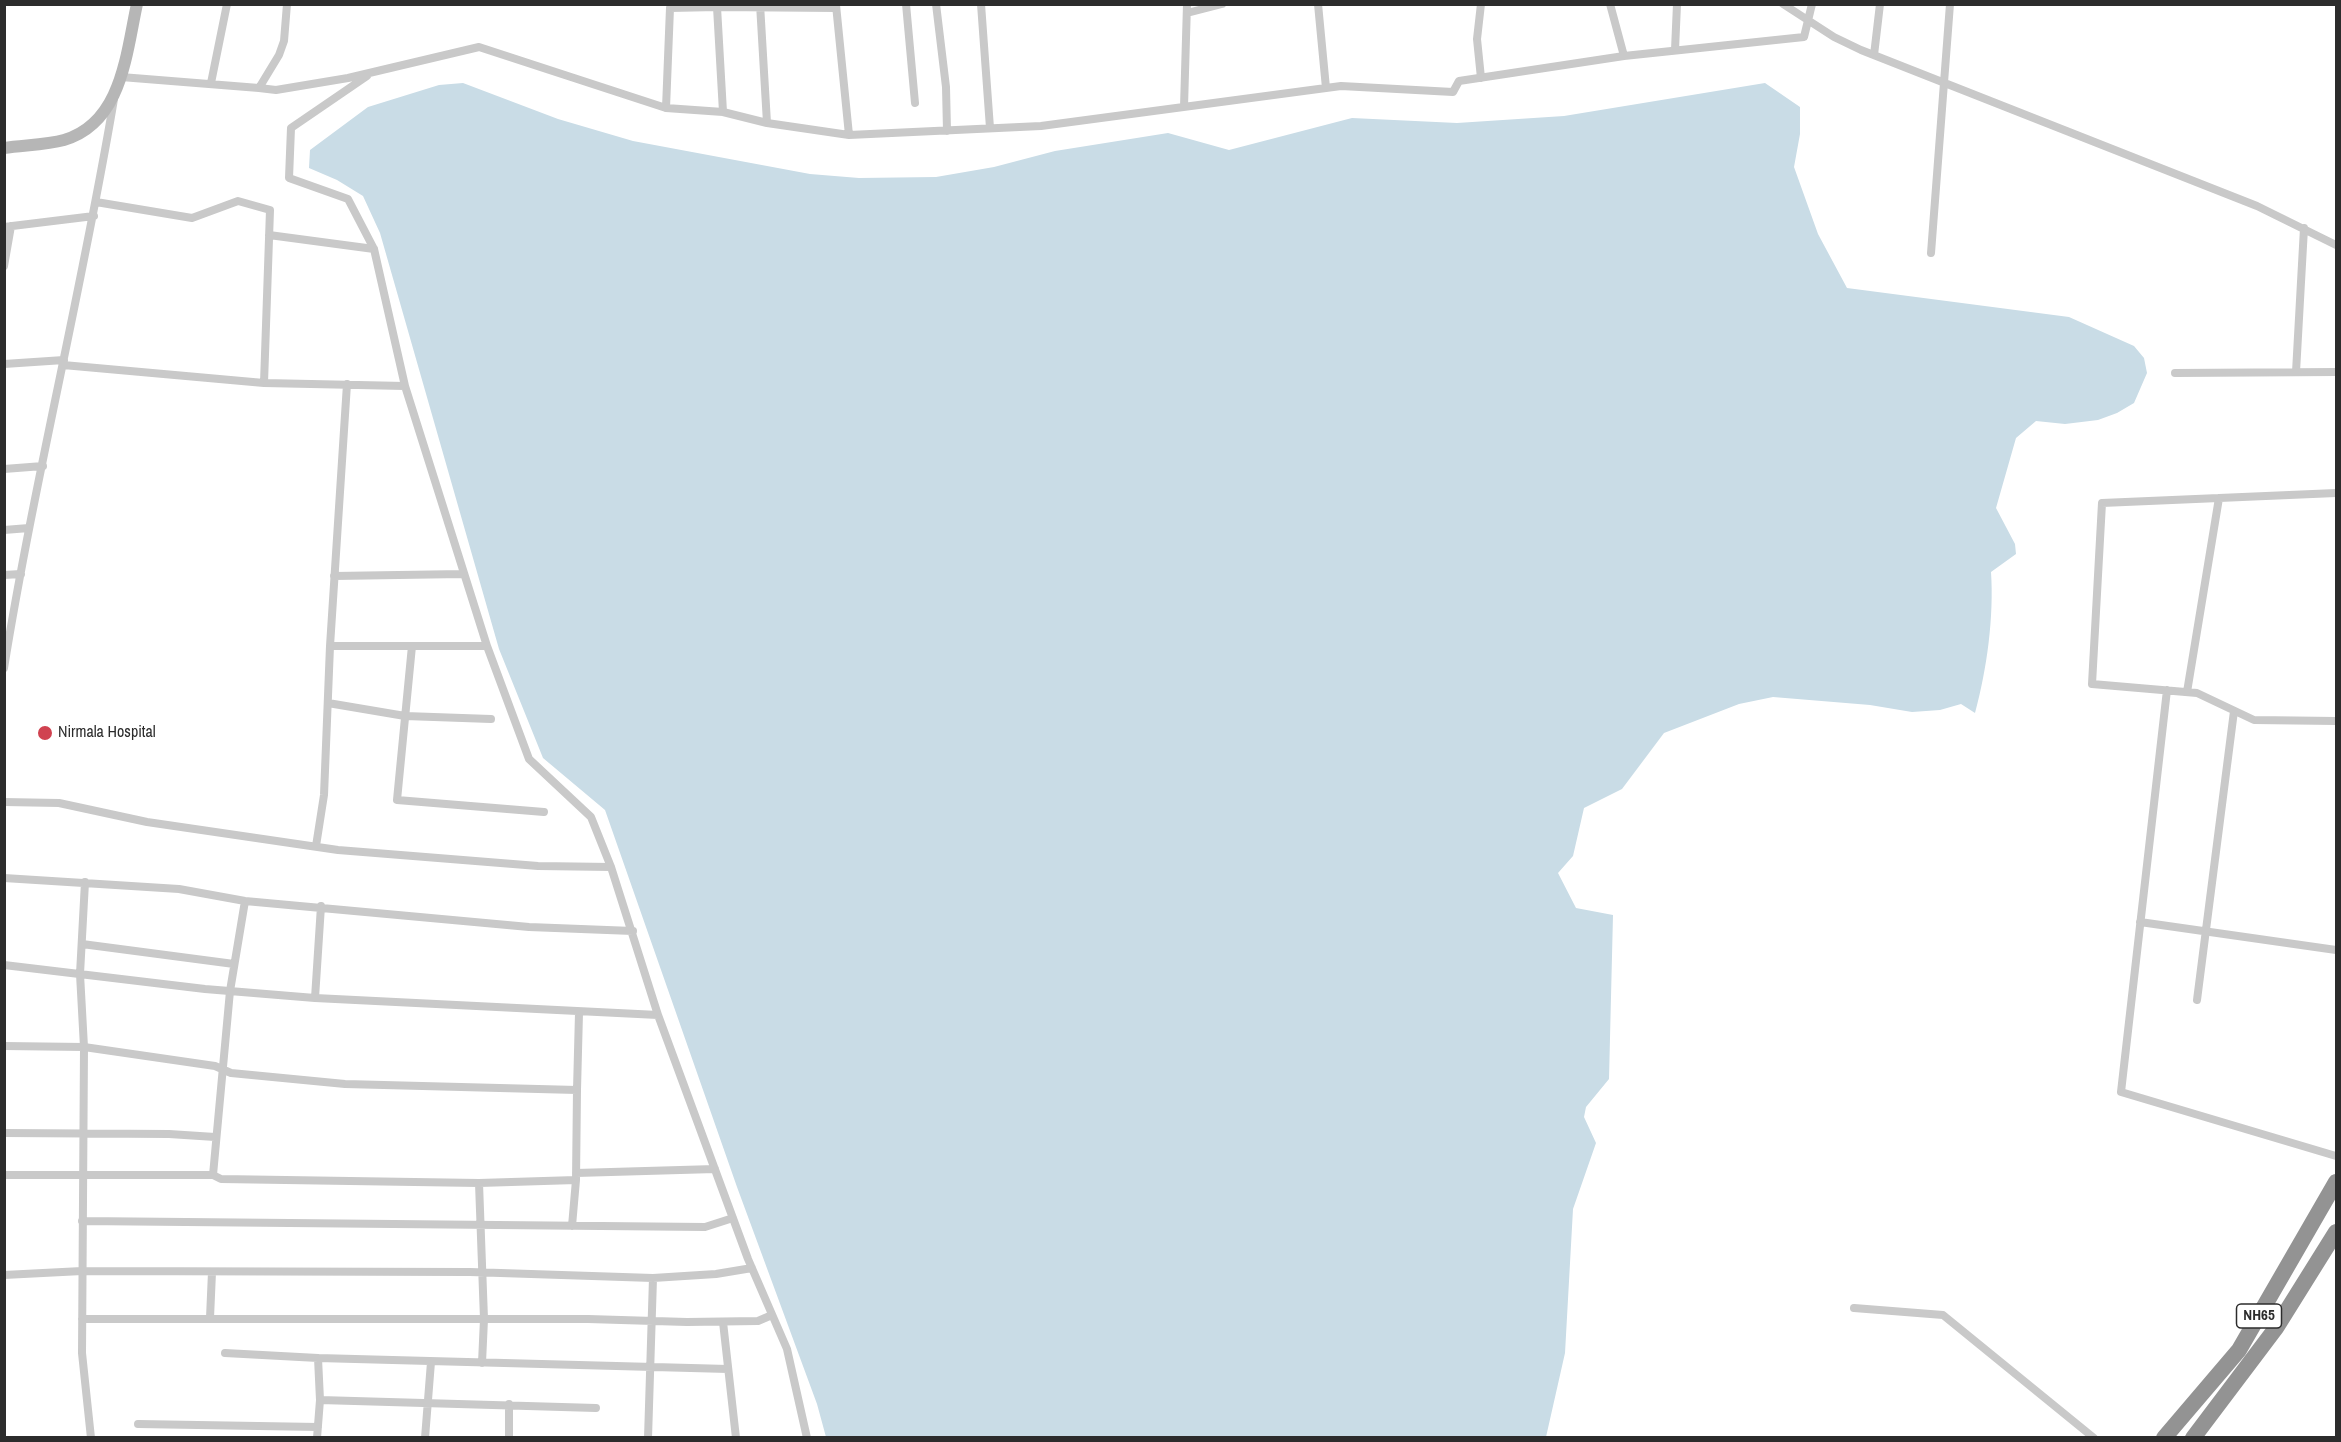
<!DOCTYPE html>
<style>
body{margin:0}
#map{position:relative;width:2341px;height:1442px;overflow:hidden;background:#fff;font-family:"Archivo Narrow",sans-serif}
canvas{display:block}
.frame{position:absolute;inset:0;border:6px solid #2c2c2c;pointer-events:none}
</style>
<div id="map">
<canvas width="2341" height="1442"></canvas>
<div class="frame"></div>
</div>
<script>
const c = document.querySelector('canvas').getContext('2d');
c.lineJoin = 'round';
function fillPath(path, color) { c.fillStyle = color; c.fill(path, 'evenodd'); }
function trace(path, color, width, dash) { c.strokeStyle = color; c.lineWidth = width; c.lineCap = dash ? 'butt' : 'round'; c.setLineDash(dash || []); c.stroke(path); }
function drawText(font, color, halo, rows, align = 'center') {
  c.font = font + ' "Archivo Narrow",sans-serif'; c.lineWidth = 6; c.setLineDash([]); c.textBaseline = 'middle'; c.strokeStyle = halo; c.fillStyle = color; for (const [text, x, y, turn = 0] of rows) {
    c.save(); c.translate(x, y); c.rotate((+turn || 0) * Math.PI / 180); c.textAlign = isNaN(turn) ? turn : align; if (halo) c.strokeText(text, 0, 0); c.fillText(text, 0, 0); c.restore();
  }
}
const water = new Path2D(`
 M463,83l95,36 75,22 177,33 49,4 77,-1 58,-10 61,-16 113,-18 61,17 123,-32 105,5 107,-7 201,-33 35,24v27l-6,33 24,67 29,54 222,29 65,29 10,12 3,15 -13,30 -17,10 -19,7 -33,4 -29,-3 -20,17 -20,70 19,36 1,10 -25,18c3,45 -4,97 -16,141l-14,-9 -21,6 -28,2 -42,-7 -97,-8 -34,7 -75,29 -42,56 -38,19 -11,48 -15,17 18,35 37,7 -4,164 -23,28 -2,10 12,26 -23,66 -8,144 -19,84h-720l-9,-33 -80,-217 -132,-377 -62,-52 -44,-109 -119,-416 -17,-37 -26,-16 -28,-12 1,-18 58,-43 71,-22z`);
const street = new Path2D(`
 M760,4l7,119
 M906,4l9,99
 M936,4l10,83 1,44
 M981,4l9,124
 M1318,4l8,84
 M1481,4l-4,35 4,39
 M1610,4l14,52
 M1783,4l51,33 27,13 396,156 79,39
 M836,5l13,130
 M1187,13l35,-9
 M1675,50l2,-46
 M1874,55l6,-51
 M121,77l138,11 20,-33 5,-14 3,-37
 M211,83l16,-79
 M259,88l17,2 72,-12 131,-31 187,61 57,4 44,11 82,12 192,-9 300,-40 112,6 6,-11 165,-25 180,-19 8,-33
 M1184,107l3,-103
 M666,108l4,-100 47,-1
 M723,112l-6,-105 119,1
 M4,227l90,-11
 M269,235l105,14
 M1931,253l19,-249
 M4,266l7,-40
 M4,364l60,-4
 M63,365l201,18 6,-173 -32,-9 -46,17 -96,-16
 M2296,372l8,-144
 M2175,373l161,-1
 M264,383l141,3 -31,-137 -26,-50 -59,-21 2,-50 76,-52
 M347,384l-17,262h157l-82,-260
 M4,469l39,-3
 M2336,493l-234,10 -10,181 105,9 57,27 82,1
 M4,530l25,-2
 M4,575l17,-1
 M334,576l129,-2
 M412,646l-15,154 147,12
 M4,668c31,-191 78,-378 110,-569
 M2167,690l-46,402 215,64
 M2187,692l32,-194
 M328,703l77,13 86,3
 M4,802l55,1 88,19 191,28 200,16 73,1
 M316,846l8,-51 6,-149
 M4,878l175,11 66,12 284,26 104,4
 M85,882l-5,92 4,73 -2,306 9,85
 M2140,922l196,28
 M82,944l152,20
 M4,965l201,24 110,9 343,17 -47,-148 -20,-50 -62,-58 -42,-113
 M315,998l6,-92
 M2197,1000l37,-289
 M658,1015l90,244 39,90 20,89
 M4,1046l80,1 131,19 16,7 114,11 232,6 2,-77
 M4,1133l165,1 46,3
 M576,1173l139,-4
 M4,1175h209l8,4 258,4 97,-3
 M213,1175l17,-184 15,-90
 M479,1183l5,136 -2,44
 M82,1221l623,6 28,-9
 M572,1226l4,-46 1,-90
 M4,1275l78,-4 388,1 183,6 63,-4 36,-6
 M1854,1308l89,7 151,123
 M210,1318l2,-46
 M82,1319h506l99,3 71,-1 14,-6
 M723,1322l13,116
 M225,1353l93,5
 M320,1400l-2,-42 410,11
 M509,1404v34
 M138,1424l180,3
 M317,1438l3,-38 276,8
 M425,1438l6,-76
 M648,1438l5,-160`);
const secondary = new Path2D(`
 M4,148c20,-3 42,-3 60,-8 58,-17 62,-86 73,-136`);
const highway = new Path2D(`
 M2164,1438l75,-88 97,-168
 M2193,1438l83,-110 60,-96`);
const markers = [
 [45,733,8,"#d04250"]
];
const shields = [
 [2259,1316,45]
];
const shieldNames = [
 ["NH65",2259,1316]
];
const poiNames = [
 ["Nirmala Hospital",58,733]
];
fillPath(water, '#c9dce6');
trace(street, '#c9c9c9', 8);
trace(secondary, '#b6b6b6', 12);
trace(highway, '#939393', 16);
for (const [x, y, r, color] of markers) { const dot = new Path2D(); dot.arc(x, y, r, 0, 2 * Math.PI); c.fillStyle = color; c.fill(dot); trace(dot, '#fff', 2); }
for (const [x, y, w] of shields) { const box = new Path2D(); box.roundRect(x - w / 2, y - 12, w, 24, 4.5); c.fillStyle = '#fff'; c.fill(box); trace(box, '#2c2c2c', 1.5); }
drawText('bold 15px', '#2c2c2c', null, shieldNames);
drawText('16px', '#2c2c2c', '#fff', poiNames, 'left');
</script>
